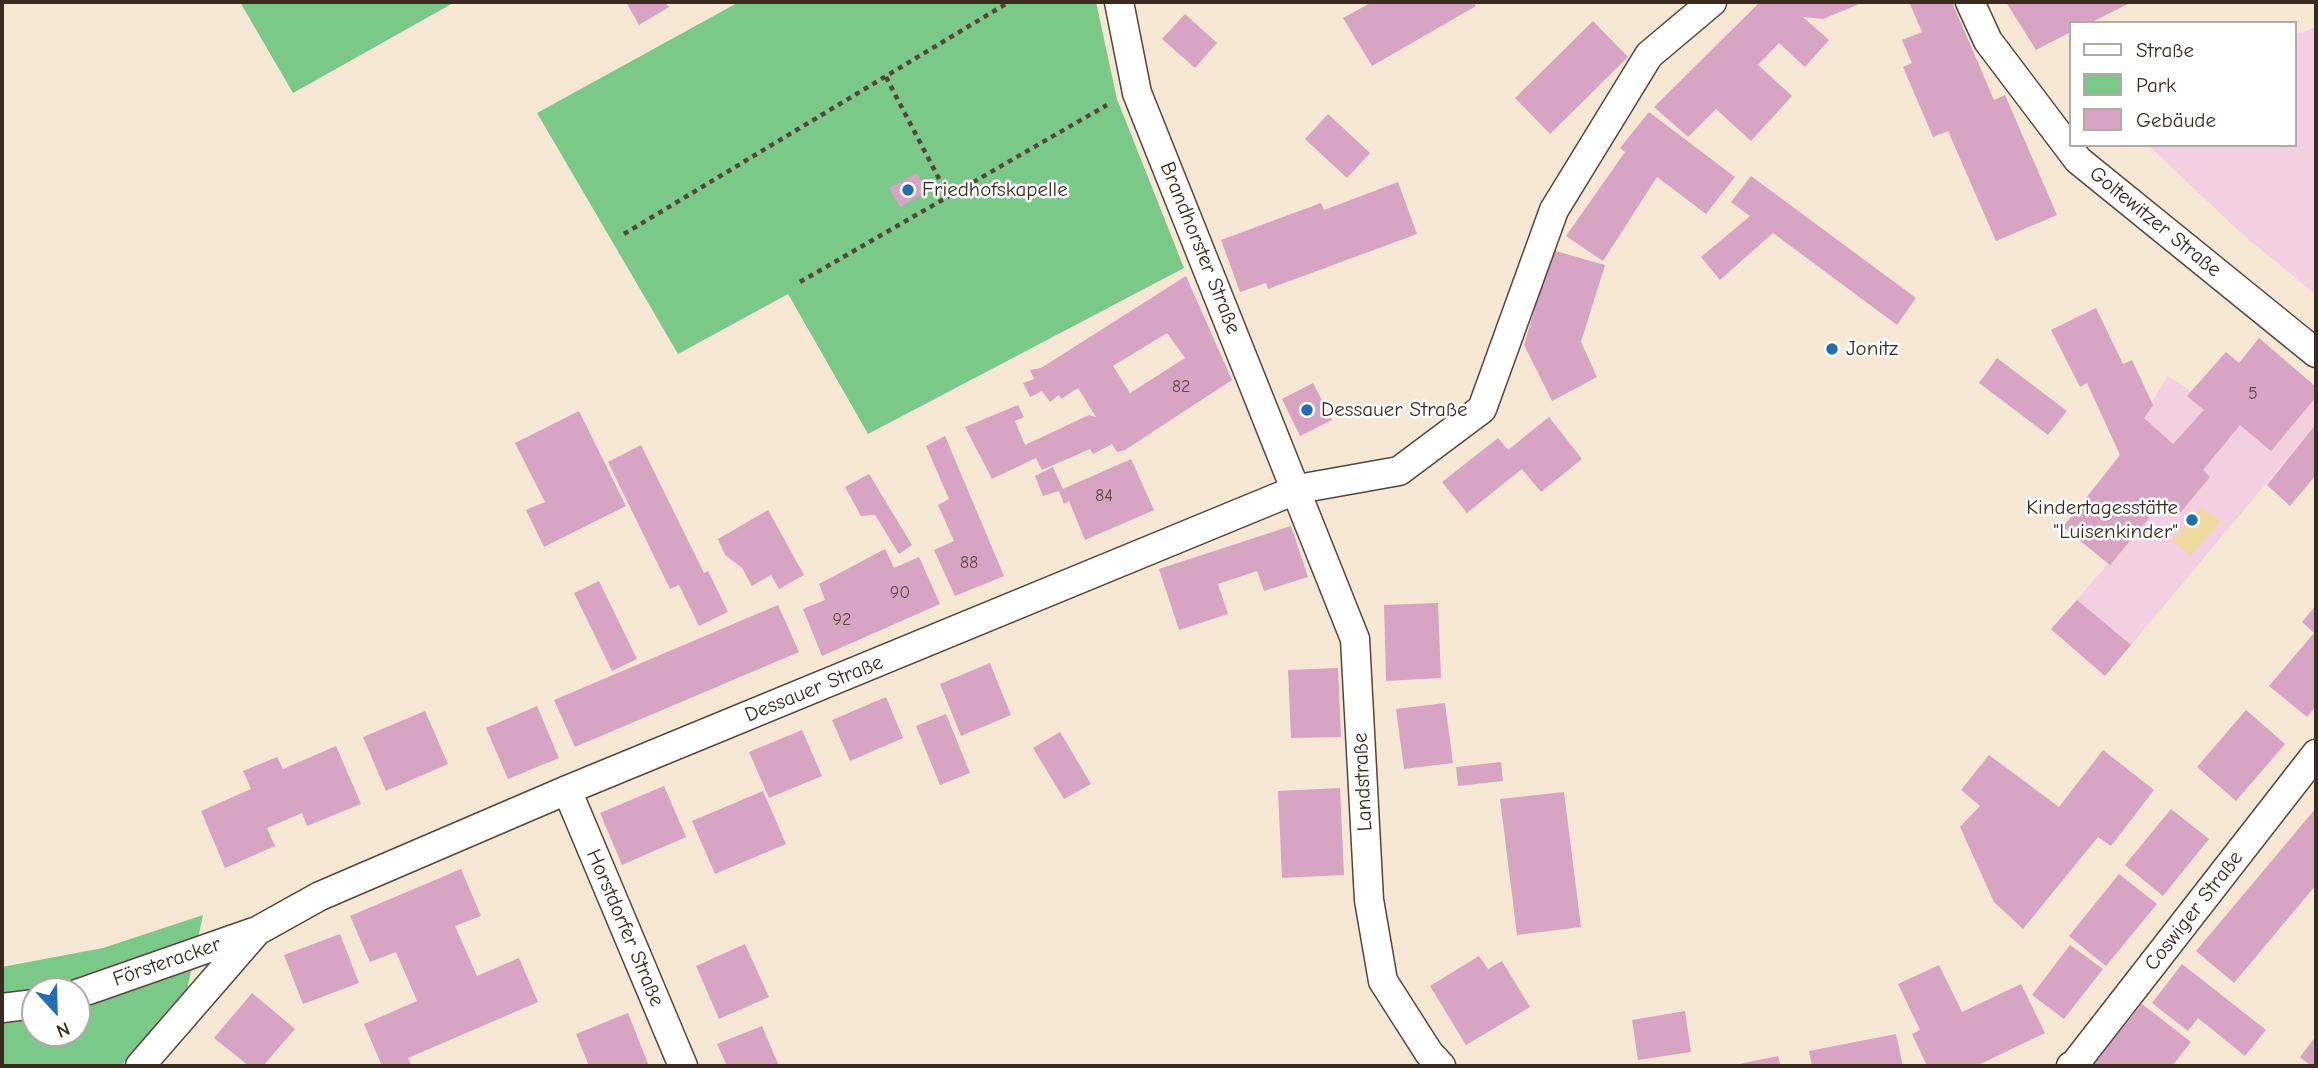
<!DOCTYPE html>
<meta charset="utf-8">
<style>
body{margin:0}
#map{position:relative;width:2318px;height:1068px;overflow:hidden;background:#f7e8d5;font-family:"Comic Neue",sans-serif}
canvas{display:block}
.frame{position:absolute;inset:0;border:4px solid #3b2a1e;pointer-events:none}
.legend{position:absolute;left:2069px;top:21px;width:228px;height:126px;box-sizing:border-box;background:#fff;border:2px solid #b1aaa5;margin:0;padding:9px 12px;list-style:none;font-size:21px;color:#3b2a1e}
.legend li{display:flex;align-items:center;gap:14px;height:35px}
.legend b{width:35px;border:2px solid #b1aaa5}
.north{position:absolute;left:21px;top:977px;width:70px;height:70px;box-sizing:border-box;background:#fff;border:2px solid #b1aaa5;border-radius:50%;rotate:158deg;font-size:19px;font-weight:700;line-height:28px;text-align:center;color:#3b2a1e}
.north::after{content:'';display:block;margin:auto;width:24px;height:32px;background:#1f6fb2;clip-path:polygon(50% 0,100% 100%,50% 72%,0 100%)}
</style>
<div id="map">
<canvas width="2318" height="1068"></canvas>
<div class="frame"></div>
<ul class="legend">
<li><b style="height:9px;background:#fff"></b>Straße</li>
<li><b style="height:19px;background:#7ac989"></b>Park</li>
<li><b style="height:19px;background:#d8a4c4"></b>Gebäude</li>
</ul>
<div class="north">N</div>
</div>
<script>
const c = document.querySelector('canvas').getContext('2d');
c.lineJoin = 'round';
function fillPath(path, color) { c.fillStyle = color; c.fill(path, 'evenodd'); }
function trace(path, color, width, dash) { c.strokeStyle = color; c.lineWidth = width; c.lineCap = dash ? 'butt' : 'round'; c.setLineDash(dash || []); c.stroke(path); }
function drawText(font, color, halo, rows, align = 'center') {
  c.font = font + ' "Comic Neue",sans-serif'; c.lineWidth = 5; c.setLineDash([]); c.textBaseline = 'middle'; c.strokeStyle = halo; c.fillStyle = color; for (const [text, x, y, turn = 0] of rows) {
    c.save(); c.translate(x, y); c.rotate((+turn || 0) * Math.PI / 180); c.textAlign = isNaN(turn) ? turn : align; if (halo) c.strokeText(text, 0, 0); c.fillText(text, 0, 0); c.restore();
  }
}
const built = new Path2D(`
 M2316,26v269l-75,-62 -93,-88h147v-112l10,-1z
 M2259,338l57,49v37l-211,252 -54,-47 112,-128 -47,-41 52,-84 24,16 34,-40 13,11z`);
const green = new Path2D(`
 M240,2h215l-162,91z
 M739,2h357l21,97 67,169 -316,166 -80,-140 -110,60 -141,-241z
 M203,915l-16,75 -66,76h-119v-99l101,-19zM35,991h42v42h-42z`);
const sand = new Path2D(`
 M2202,507l18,15 -30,34 -18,-16z`);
const building = new Path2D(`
 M626,2h39l4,5 -30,18z
 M1372,2h101l3,4 -104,60 -29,-48z
 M1760,2h104l-41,17 -20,-2 26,23 -24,27 -26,-24 -21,22 34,31 -41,45 -35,-32 -28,28 -34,-30z
 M1909,2h43l42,98 11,-5 52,120 -61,26 -48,-110 -15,6 -30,-70 9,-4 -10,-23 20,-8z
 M2006,2h126l-42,21h-19v9l-35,18z
 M1185,14l32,29 -22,25 -33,-29z
 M1593,21l35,36 -78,77 -35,-36z
 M1649,112l86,65 -29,37 -49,-37 -54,84 -37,-25 59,-84 -5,-4z
 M1328,114l42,39 -23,25 -42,-39z
 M917,173l10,19 -27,15 -11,-19z
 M1751,176l165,122 -19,27 -124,-92 -53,47 -19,-23 49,-41 -19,-14z
 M1398,182l19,52 -149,55 -2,-6 -26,9 -19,-52 100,-37 3,7z
 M1552,250l53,15 -24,77 16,35 -45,24 -28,-56z
 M1186,276l46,104 -107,70 -8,2 -5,-8 -19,10 -3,-5 -48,21 -6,-12 -44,21 -27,-52 53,-22 6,12 -9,4 10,24 64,-30 7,2 -18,-29 -17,11 -2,-4 -9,7 -8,-11 -12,6 -7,-14 11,-4 -4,-9 11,-2zM1167,333l18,25 -55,35 -17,-27z
 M2096,308l27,56 9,-4 21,45 -9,13 29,26 31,-34 -17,-14 39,-44 13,11 20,-25 57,49v10l-45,54 -31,-26 -37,45 7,7 -31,37 -16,-13 -53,64 -47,-38 57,-72 -33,-72 -7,4 -29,-57z
 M1997,358l70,53 -19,24 -69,-52z
 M1313,383l19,37 -32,16 -18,-37z
 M579,411l47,95 -82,41 -18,-37 19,-8 -30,-59z
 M1549,417l33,42 -41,33 -19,-23 -55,44 -25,-31 56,-44 10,12z
 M2316,424v51l-26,31 -23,-21z
 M945,436l59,140 -49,20 -21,-46 20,-9 -16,-36 11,-6 -23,-53z
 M641,445l63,128 4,-2 20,41 -29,14 -20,-41 -9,4 -62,-127z
 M1131,459l23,51 -69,30 -16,-39 -5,3 -5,-13 -16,5 -8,-20 18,-9 10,22z
 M869,474l43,71 -13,9 -24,-39 -14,1 -16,-29z
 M768,510l36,65 -25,14 -8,-14 -19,11 -10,-18 -17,-13 -7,-16z
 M1291,526l17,51 -44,14 -7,-20 -39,13 10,30 -49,16 -20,-61z
 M885,549l9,19 25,-11 21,47 -118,52 -19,-47 22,-9 -6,-16z
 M599,581l38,78 -25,12 -38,-78z
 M2077,600l54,45 -26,31 -54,-47z
 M1438,603l3,75 -55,3 -2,-76z
 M778,605l21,47 -224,95 -21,-47z
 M2316,605v101l-9,11 -38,-31 45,-53 -12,-11z
 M990,663l21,52 -50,21 -21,-52z
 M1338,668l3,69 -50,1 -3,-68z
 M886,697l17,41 -53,23 -18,-41z
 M1445,703l8,60 -49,6 -8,-60z
 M537,706l22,52 -51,21 -22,-51z
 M2246,710l39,34 -49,57 -39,-34z
 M425,711l23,53 -62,27 -23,-54z
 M946,714l24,59 -30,12 -24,-59z
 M802,730l20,46 -53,22 -20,-46z
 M1060,732l31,52 -27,15 -31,-51z
 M336,746l25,58 -54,22 -5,-13 -35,15 8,18 -50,22 -24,-57 50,-22 -8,-18 34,-14 6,12z
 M2103,750l51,40 -43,56 -13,-9 -75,92 -29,-27 -34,-75 20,-21 -19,-16 28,-35 70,52z
 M1501,762l2,19 -45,5 -2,-19z
 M664,786l22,51 -64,28 -22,-52z
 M1340,788l4,87 -62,3 -4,-87z
 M763,791l23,53 -71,30 -23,-53z
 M1564,792l17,135 -64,8 -17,-136z
 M2316,808v77l-82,98 -38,-32z
 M2171,809l38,30 -46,57 -38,-31z
 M461,869l20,47 -26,10 22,50 42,-18 19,44 -130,56 4,8h-30l-18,-42 53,-23 -21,-49 -26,10 -20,-46z
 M2119,874l38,30 -51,62 -37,-30z
 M340,934l19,49 -56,21 -19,-49z
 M745,944l24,53 -50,22 -23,-53z
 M2070,945l33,24 -39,50 -32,-24z
 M1479,956l9,13 14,-8 28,46 -64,38 -36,-59z
 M2182,964l84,66 -21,26 -47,-38 -10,13 -36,-28z
 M1939,965l23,47 59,-28 24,49 -69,33h-49l-15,-32 8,-4 -22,-46z
 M252,993l43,36 -32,37h-14l-35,-28z
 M2142,1004l49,38 -19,24h-80z
 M1685,1011l6,41 -53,8 -6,-40z
 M628,1013l21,53h-60l-13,-32z
 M762,1026l17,40h-52l-10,-22z
 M1896,1034l7,32h-91l-3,-15z
 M2316,1036v30h-5l-11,-9z
 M1778,1056l3,10h-47v-1z`);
const path = new Path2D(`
 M886,77l62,119
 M624,234l385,-232
 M800,282l307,-177`);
const minor = new Path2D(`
 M1119,2l18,91 218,546 14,261 14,81 46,72 12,13
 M1970,2l18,39 90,119 238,193
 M567,790l116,276
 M77,994l177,-62
 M2,1008l33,-4
 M140,1066l117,-135 63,-35 247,-106 731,-301 101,-18 83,-62 72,-199 95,-155 63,-53
 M2071,1066l3,-1 242,-311`);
const markers = [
 [908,190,7,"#1f6fb2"],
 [1832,349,7,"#1f6fb2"],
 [1307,410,7,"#1f6fb2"],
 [2192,520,7,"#1f6fb2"]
];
const numberNames = [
 ["82",1181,387],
 ["5",2253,394],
 ["84",1104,496],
 ["88",969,563],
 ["90",900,593],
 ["92",842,620]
];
const poiNames = [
 ["Friedhofskapelle",922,190],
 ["Jonitz",1846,349],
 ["Dessauer Straße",1321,410],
 ["Kindertagesstätte",2178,508,"right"],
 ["\"Luisenkinder\"",2178,532,"right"]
];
const streetNames = [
 ["Goltewitzer Straße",2155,222,39],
 ["Brandhorster Straße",1200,248,68],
 ["Dessauer Straße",814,689,-22],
 ["Landstraße",1363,782,-93],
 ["Coswiger Straße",2194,911,-52],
 ["Horstdorfer Straße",625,928,67],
 ["Försteracker",167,962,-19]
];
fillPath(built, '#f2cfe1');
fillPath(green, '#7ac989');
fillPath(sand, '#eeda9e');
fillPath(building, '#d8a4c4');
trace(minor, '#574639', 31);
trace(path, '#574639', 4.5, [5, 5]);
trace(minor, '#fff', 28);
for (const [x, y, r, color] of markers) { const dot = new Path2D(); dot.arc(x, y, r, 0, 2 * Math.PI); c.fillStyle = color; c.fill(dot); trace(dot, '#fff', 2.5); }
drawText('18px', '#624848', null, numberNames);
drawText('21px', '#3b2a1e', '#fff', poiNames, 'left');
drawText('21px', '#3b2a1e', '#fff', streetNames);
</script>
